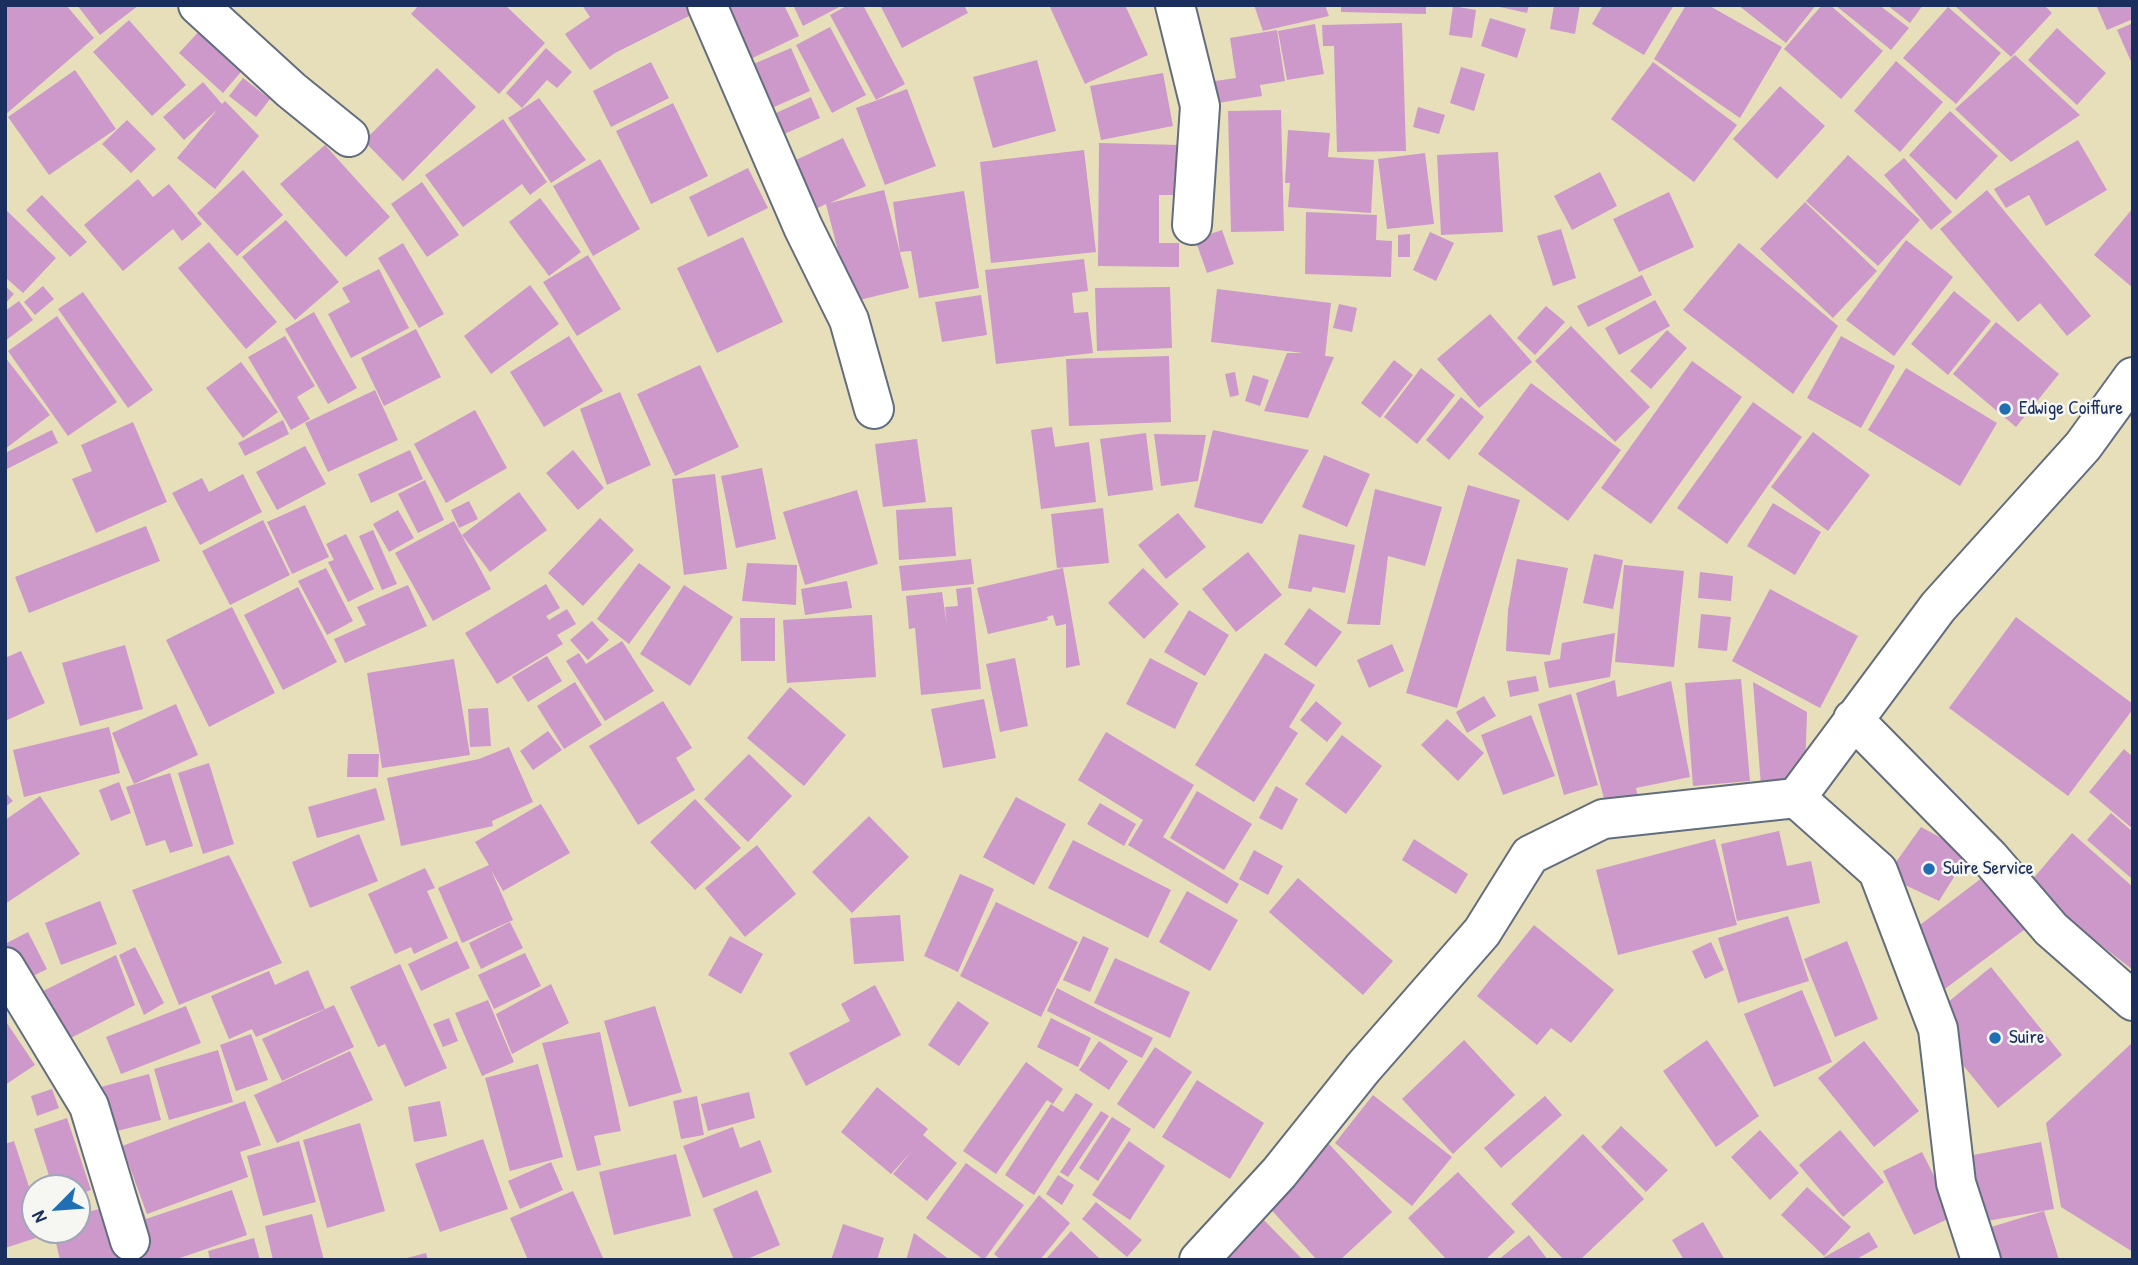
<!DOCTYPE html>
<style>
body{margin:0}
#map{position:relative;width:2138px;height:1265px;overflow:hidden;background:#e7dfba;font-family:"Patrick Hand",sans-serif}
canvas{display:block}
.frame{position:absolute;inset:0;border:7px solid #1b2f5e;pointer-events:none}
.north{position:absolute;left:21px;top:1174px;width:70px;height:70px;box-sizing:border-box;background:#f6f6f2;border:2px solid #9ea6b7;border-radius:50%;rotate:245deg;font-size:19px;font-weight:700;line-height:28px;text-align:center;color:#1b2f5e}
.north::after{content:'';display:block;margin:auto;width:24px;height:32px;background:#1f6fb2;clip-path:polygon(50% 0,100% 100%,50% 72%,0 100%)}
</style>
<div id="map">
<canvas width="2138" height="1265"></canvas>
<div class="frame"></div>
<div class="north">N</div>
</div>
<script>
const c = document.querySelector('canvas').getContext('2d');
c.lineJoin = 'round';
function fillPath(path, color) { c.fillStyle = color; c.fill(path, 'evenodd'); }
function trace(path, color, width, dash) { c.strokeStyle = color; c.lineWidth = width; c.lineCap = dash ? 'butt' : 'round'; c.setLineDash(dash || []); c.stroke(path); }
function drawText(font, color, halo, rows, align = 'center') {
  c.font = font + ' "Patrick Hand",sans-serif'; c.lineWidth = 5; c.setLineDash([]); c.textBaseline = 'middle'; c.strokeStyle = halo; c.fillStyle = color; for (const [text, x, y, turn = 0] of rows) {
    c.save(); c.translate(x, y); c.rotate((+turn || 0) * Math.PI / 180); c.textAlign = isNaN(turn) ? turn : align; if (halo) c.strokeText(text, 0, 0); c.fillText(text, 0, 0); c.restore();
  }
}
const building = new Path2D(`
 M5,5h61l28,33 -89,77z
 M77,5h62l-39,30z
 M419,5h86l40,38 -46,51 -88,-80z
 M582,5h118l3,4 -88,44 -25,17 -25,-36 25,-17z
 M712,5h72l15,31 -59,28z
 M793,5h50l-40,21z
 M848,5h15l42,79 -29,16 -46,-85z
 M880,5h84l4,8 -66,35z
 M1049,5h76l23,50 -63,29z
 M1254,5h71l4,11 -66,15z
 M1341,5h85v9l-85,-2z
 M1491,5h38l-2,8z
 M1554,5h26l-5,29 -25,-5z
 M1603,5h71l-30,50 -52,-31z
 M1686,5h22l74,42 -42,71 -86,-59z
 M1738,5h78l-30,38z
 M1822,5h8l53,46 -42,48 -57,-50z
 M1835,5h44l30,23 -18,22z
 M1887,5h36l-13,18z
 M1954,5h90l8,8 -41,44z
 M2096,5h37v14l-26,11z
 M1453,6l23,4 -4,28 -23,-3z
 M1948,7l53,46 -45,51 -53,-46z
 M1490,18l36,11 -9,29 -36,-12z
 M129,20l57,65 -34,31 -59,-64z
 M1402,23l4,128 -69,1 -3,-106h-11l-1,-21z
 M2133,23v43l-16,-36z
 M1315,24l9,50 -37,6 -9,-49z
 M203,27l43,39 -23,27 -44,-40z
 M830,27l36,68 -34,18 -36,-68z
 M2057,28l49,45 -29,32 -49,-45z
 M1277,30l8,51 -25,4 2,11 -44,7 -3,-22 21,-3 -6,-40z
 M546,48l26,24 -15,16 -10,-8 -25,28 -16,-15z
 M791,48l19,43 -47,21 -19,-44z
 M2015,55l65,60 -69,47 -56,-53z
 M1037,60l19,71 -63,17 -20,-71z
 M1896,61l47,41 -43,50 -46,-41z
 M651,62l18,36 -58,29 -18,-36z
 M1653,62l84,63 -43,57 -83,-63z
 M1461,67l24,7 -11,37 -24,-8z
 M437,68l39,39 -73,74 -39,-40z
 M75,70l41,59 -67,46 -41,-58z
 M1163,73l10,53 -72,14 -11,-54z
 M243,78l27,21 -14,18 -27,-21z
 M203,82l19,22 3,-3 34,35 -44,53 -38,-31 40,-48 -33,30 -21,-23z
 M1780,86l45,40 -48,53 -44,-40z
 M907,89l29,77 -51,19 -29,-77z
 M811,97l9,21 -47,21 -10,-20z
 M539,98l47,62 -35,23 -43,-65z
 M673,103l35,73 -57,28 -35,-73z
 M1418,107l27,8 -6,19 -26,-7z
 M1281,110l3,121 -53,1 -3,-121z
 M1950,111l48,45 -42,44 -47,-45z
 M503,119l44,63 -17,13 -8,-11 -59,43 -38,-52z
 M127,120l29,29 -25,24 -29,-29z
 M1288,130l42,3 -2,24 46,3 -3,53 -83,-6 2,-24h-5z
 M843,138l23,48 -36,17 54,-13 25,98 -58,14 -25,-98 -23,11 -22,-48z
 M2078,140l29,50 -61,36 -17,-31 -23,13 -12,-19z
 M1099,143l82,2 -1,50h-21v48h20v24l-81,-1z
 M325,145l65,72 -44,40 -66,-73z
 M1084,150l12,102 -105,11 -11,-101z
 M1498,152l5,80 -62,3 -4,-80z
 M1425,153l9,71 -47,5 -9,-70z
 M1848,155l72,65 -42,46 -72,-65z
 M1904,158l48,54 -21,18 -47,-55z
 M600,159l40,70 -47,27 -40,-70z
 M748,168l20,40 -60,29 -19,-40z
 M243,170l40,45 -46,41 -40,-43z
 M1600,172l17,34 -45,24 -18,-34z
 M138,179l15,18 16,-13 33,40 -20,17 -9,-12 -50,42 -39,-46z
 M422,182l37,53 -32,22 -36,-53z
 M1987,190l104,126 -24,20 -27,-33 -22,19 -78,-93z
 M964,191l15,97 -60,10 -8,-47 -11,1 -7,-50z
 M1669,192l25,55 -55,25 -26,-53z
 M42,195l45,47 -17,15 -44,-47z
 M540,198l41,54 -32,24 -40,-54z
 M1805,202l72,69 -44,47 -73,-69z
 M2133,208v80l-39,-33z
 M5,209l51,49 -33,35 -18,-16z
 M1306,212l71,3 -1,25 16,1 -1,36 -86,-3z
 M286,220l53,62 -44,38 -53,-63z
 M1561,229l15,49 -23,8 -16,-50z
 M1222,230l12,34 -27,9 -12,-34z
 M1430,232l24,11 -18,38 -23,-11z
 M1410,234v23h-12v-22z
 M743,237l40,85 -66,31 -40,-85z
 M1906,240l47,37 -59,79 -48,-36z
 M209,242l68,80 -31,27 -68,-81z
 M403,243l41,71 -25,14 -41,-70z
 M1739,243l99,83 -45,68 -110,-84z
 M588,255l33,54 -44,27 -34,-54z
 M1084,259l4,32 -16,2 2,20 14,-1 5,41 -97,11 -11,-94z
 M379,269l30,59 -58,30 -23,-44 22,-12 -8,-14z
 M1642,275l10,20 -64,32 -11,-21z
 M530,285l29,39 -68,50 -27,-38z
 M5,286l9,8 -9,10z
 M43,286l11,13 -19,16 -11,-13z
 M1170,287l2,61 -75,3 -2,-63z
 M1217,289l114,14 -6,53 9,1 -26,61 -44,-7 23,-58h16l-92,-11z
 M1954,291l37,30 -43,54 -37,-31z
 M83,292l70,98 -25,18 -70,-99z
 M981,295l6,40 -45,7 -7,-40z
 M1655,300l15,26 -51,29 -14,-27z
 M19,301l14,19 -28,21v-30z
 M1339,304l18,4 -5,24 -19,-4z
 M1546,306l19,16 -30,33 -18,-17z
 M314,312l43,76 -29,16 -43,-75z
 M1490,314l42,48 -53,46 -42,-49z
 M57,316l60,86 -49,34 -60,-85z
 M1996,322l63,52 -43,53 -63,-53z
 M1571,326l79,81 -35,35 -80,-81z
 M416,329l25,48 -57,29 -23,-48z
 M1667,330l20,18 -36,41 -21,-18z
 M285,336l30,50 -18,11 13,22 -19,11 -43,-73z
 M569,336l34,55 -59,36 -34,-55z
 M1841,336l54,30 -34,62 -54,-30z
 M1169,356l2,66 -102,4 -3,-67z
 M5,357l45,58 -45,34z
 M1394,360l19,15 -33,43 -19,-15z
 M1692,361l50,36 -91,127 -50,-36z
 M241,362l37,50 -35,26 -37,-50z
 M700,365l39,82 -64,29 -38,-82z
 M1421,368l34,27 -38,49 -33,-27z
 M1906,368l91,55 -37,63 -92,-56z
 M1235,372l4,23 -9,2 -5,-23z
 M1253,375l16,5 -9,26 -15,-5z
 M1531,383l90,67 -53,71 -90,-67z
 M375,390l23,50 -70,32 -23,-49z
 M620,392l31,73 -44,20 -27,-76z
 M1461,397l23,20 -35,43 -23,-20z
 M1753,402l49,35 -75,107 -50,-36z
 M475,410l32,58 -61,35 -32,-59z
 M283,420l6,14 -44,22 -7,-13z
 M133,422l34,80 -71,31 -24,-54 20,-8 -11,-26z
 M1052,427l3,20 34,-5 7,60 -55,7 -10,-79z
 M52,430l6,13 -53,27v-17z
 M1213,430l96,20 -47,74 -68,-17z
 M1813,432l57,43 -42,56 -57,-44z
 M1146,433l7,57 -45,6 -8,-57z
 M1154,434l52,1 -8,46 -37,5z
 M917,439l9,63 -43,5 -8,-63z
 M305,446l21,38 -49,26 -21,-38z
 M410,450l13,29 -52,24 -13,-29z
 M573,450l31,38 -26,22 -32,-37z
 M1324,455l46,19 -23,53 -45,-20z
 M762,468l14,71 -40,9 -15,-72z
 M243,474l19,38 -62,33 -28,-52 30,-15 7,14z
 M715,474l12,95 -43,6 -12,-96z
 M425,480l19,40 -26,13 -20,-39z
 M1468,485l52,15 -63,208 -51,-15z
 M1375,489l67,18 -17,59 -37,-10 -8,69 -33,-1z
 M857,490l21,74 -73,21 -22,-73z
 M519,492l28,38 -57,42 -28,-37z
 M469,501l9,18 -19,9 -8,-18z
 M1773,503l48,29 -26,43 -48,-29z
 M305,505l24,52 -37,17 -25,-52z
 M952,507l4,49 -57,4 -3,-50z
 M1103,508l6,55 -52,5 -6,-54z
 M398,510l16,28 -25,14 -16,-28z
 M1178,513l28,34 -40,32 -28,-34z
 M600,518l34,32 -51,56 -35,-33z
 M263,520l27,55 -60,30 -28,-54z
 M454,521l37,68 -58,32 -38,-68z
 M146,526l14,35 -131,52 -14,-36z
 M373,530l24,54 -15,6 -23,-54z
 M346,534l28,55 -26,13 -20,-40 6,-2 -8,-16z
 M1299,534l56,11 -10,48 -32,-6 -2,5 -23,-4z
 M1248,552l34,43 -46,37 -34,-43z
 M1594,554l29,6 -10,49 -30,-6z
 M971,559l3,25 -72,7 -3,-25z
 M1517,559l51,9 -18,87 -44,-4 2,-41z
 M639,563l32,24 -42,57 -32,-25z
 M747,563l50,2 -1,40 -54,-4z
 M1624,565l60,6 -10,96 -59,-5z
 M326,568l27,53 -26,14 -29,-54z
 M1063,568l17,97 -14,3v-44l-10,2 -3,-11 -6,2 1,3 -60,14 -11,-46z
 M1143,568l36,36 -35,35 -36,-36z
 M1700,572l33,4 -2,25 -33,-3z
 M847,581l5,27 -47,7 -4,-26z
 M546,584l14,24 -14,8 3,4 18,-11 9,15 -19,11 6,9 -66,40 -32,-51z
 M408,585l19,41 -82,37 -11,-24 32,-14 -9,-18z
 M684,585l49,32 -43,69 -50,-32z
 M298,587l39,75 -54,28 -39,-75z
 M971,587l10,102 -60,6 -6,-67 -6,1 -3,-33 36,-4 5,34 -2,-19 13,-1 -2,-17z
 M1770,589l88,47 -38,72 -88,-47z
 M232,607l43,86 -66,34 -43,-87z
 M1309,608l33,24 -26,35 -32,-23z
 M1189,610l40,25 -24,41 -41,-24z
 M1701,614l30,3 -4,34 -29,-3z
 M872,615l4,62 -89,6 -4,-63z
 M2016,617l117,87v5l-65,87 -119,-88z
 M740,618h35v43h-34z
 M592,621l17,19 -21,20 -18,-20z
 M1615,633l-5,44 -61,11 -5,-26 16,-3 2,-16z
 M622,641l32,50 -49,30 -39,-60 13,-8 7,11z
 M1392,644l12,27 -35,17 -12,-28z
 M125,645l18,64 -63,17 -18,-63z
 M21,651l24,52 -40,18v-63z
 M1265,653l50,32 -26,42 9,6 -44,69 -59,-37z
 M547,656l15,25 -34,21 -16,-25z
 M1015,658l13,68 -28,6 -14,-68z
 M1150,658l48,25 -23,46 -49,-25z
 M454,659l16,96 -88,13 -15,-95z
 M1536,676l3,15 -29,6 -3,-16z
 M1741,679l9,102 -57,5 -8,-103z
 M1615,680l2,17 54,-16 19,96 -54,11 2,9 -32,9 -30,-113z
 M575,682l27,43 -38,24 -27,-43z
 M1753,682l54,30 -2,61 -44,13z
 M790,687l56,48 -42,51 -57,-48z
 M1571,694l27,91 -34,10 -26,-91z
 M1484,696l12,20 -29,17 -11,-21z
 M984,699l12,59 -53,10 -12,-59z
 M663,701l29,47 -16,10 19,32 -57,35 -49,-79z
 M1316,701l26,22 -15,19 -27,-22z
 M176,704l22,51 -64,29 -22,-51z
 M488,708l3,38 -21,1 -2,-38z
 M1531,715l24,61 -52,19 -22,-60z
 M1447,719l37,34 -26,28 -37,-36z
 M109,727l11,46 -96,24 -11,-47z
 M548,731l14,19 -29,20 -13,-19z
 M1106,732l88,53 -31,52 76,47 -12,20 -99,-59 15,-25 -65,-40z
 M1342,735l40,31 -36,48 -41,-30z
 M509,747l24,55 -41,19 1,5 -92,20 -14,-68 92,-19z
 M2124,749l9,8v72l-44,-37z
 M348,754h31l-1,23h-31z
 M749,754l43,42 -44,46 -44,-43z
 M209,763l25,81 -31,10 -25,-81z
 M170,773l23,73 -23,7 -5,-13 -19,6 -20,-59z
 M119,782l12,31 -20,8 -12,-31z
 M1276,786l22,13 -16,31 -23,-12z
 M376,788l9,32 -68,18 -9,-31z
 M1197,791l55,33 -28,46 -54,-32z
 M5,792l8,9 -8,6z
 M40,796l40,58 -75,50v-84z
 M1016,797l50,27 -32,61 -51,-28z
 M695,799l46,49 -46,42 -45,-48z
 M1100,803l36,21 -12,22 -37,-22z
 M541,804l29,49 -67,38 -12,-21 22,50 -51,23 -24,-55 51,-23 -14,-23z
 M2111,813l22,19 -2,46 -44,-38z
 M869,816l40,41 -57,56 -40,-41z
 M1921,827l48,26 -30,48 -53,-25z
 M1779,831l8,35 24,-5 9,42 -83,18 -16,-77z
 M2072,833l61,54v83l-107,-83z
 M359,834l19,47 -68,27 -18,-46z
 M1414,839l54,35 -12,20 -54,-34z
 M1715,839l22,86 -119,30 -22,-85z
 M1073,840l98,50 -23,48 -100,-50z
 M757,845l39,49 -51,43 -40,-49z
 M1254,850l29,16 -15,29 -29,-16z
 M229,855l53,108 -103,42 -47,-115z
 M425,868l10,20 -8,3 21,47 -34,16 -3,-7 -16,7 -27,-60z
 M960,874l34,15 -36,83 -34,-16z
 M1987,874l41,53 -98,73 -39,-53z
 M1298,878l95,83 -30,34 -94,-83z
 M1187,891l51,29 -28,51 -51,-29z
 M100,901l17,43 -56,21 -16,-42z
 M996,902l82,40 -37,75 -81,-41z
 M900,915l4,46 -50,3 -4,-46z
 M1788,916l21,65 -71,22 -20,-65z
 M510,922l13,26 -42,21 -12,-26z
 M1534,925l80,65 -43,53 -20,-15 -14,17 -60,-49z
 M28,932l19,37 -24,12 -18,-37z
 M730,936l33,18 -22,40 -33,-19z
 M1083,936l26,12 -19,44 -27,-12z
 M457,941l13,27 -49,23 -13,-27z
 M1847,941l31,78 -43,18 -31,-78z
 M1711,942l13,28 -19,9 -13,-28z
 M135,947l29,56 -20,12 -25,-60z
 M525,953l16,33 -47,23 -16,-34z
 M116,955l19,50 -70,36 -24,-49z
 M1115,958l75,34 -20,46 -76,-35z
 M400,964l47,104 -42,19 -20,-43 -7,3 -28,-60z
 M1991,967l71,88 -64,53 -72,-88z
 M308,970l17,39 -69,28 -4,-8 -23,10 -18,-43 58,-25 6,14z
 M551,984l18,39 -57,31 -16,-40z
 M875,985l26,50 -95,51 -17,-33 61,-32 -9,-17z
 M1057,988l96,50 -11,20 -95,-47z
 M1802,990l30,72 -58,25 -30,-73z
 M488,1000l26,62 -32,14 -27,-63z
 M958,1001l31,22 -30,43 -31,-21z
 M334,1005l20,42 -72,34 -20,-42z
 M186,1006l15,37 -80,31 -15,-37z
 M655,1006l27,86 -53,15 -25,-86z
 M449,1018l9,23 -15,6 -10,-23z
 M1051,1018l40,20 -13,29 -41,-20z
 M5,1020l30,45 -30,20z
 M600,1032l21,99 -27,5 7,29 -24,6 -35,-128z
 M251,1034l17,46 -32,11 -16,-46z
 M1464,1040l51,55 -62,59 -51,-55z
 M1707,1040l52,76 -43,31 -53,-76z
 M1099,1041l29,20 -19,29 -30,-20z
 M1864,1041l55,70 -45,36 -56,-69z
 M2133,1042v210l-72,-45 -15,-84z
 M1155,1047l37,25 -38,57 -37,-25z
 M218,1050l15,52 -64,18 -15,-51z
 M350,1051l23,49 -96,43 -23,-48z
 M1026,1062l37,27 -10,15 -6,-4 -51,74 -33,-23z
 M538,1064l25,93 -53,14 -25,-93z
 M149,1074l12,46 -52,13 -12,-45z
 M1197,1080l67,43 -34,56 -68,-42z
 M877,1087l51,42 -5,6 34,28 -30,38 -34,-27 19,-23 -21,23 -50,-42z
 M52,1089l7,19 -22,8 -6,-20z
 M749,1092l6,26 -47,13 -7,-27z
 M1076,1093l17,11 -59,91 -29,-20 46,-71 12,8z
 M1373,1095l79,62 -40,49 -77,-63z
 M697,1096l7,39 -23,4 -8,-38z
 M1545,1096l17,19 -61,53 -17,-20z
 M245,1101l16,44 -21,7 8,25 -101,37 -25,-68z
 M440,1101l7,35 -33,6 -6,-35z
 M1101,1111l8,5 -41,61 -8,-5z
 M1112,1117l19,12 -33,52 -19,-13z
 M67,1118l24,72 -14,5v-7h-24l-19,-59z
 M360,1123l25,88 -58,17 -24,-88z
 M1621,1126l47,44 -22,22 -45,-45z
 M733,1127l7,21 20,-8 12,32 -69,26 -20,-52z
 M1760,1130l39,43 -29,27 -39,-43z
 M1840,1130l44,52 -41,35 -44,-52z
 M1583,1134l61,65 -64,61h-16l-53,-56z
 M483,1139l25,70 -68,23 -25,-68z
 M14,1141l21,64v25h9l1,5 -40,13v-104z
 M299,1141l17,61 -53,14 -16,-60z
 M1129,1141l36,25 -35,54 -38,-25z
 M2041,1142l13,67 -78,14 -13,-66z
 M1329,1144l63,68 -52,48h-23l-52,-57z
 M1922,1152l32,64 -40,19 -31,-64z
 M676,1154l15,62 -77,19 -15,-63z
 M551,1162l12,28 -43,19 -12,-28z
 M966,1163l58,42 -40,55 -58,-42z
 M1458,1172l57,60 -30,28h-38l-39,-42z
 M1058,1175l16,10 -12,20 -16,-11z
 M1807,1187l44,40 -27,29 -43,-41z
 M232,1190l15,45 -73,25h-30l-15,-57 10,-3 7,19z
 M757,1190l23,55 -35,15h-11l-21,-51z
 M573,1191l31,69h-76l-18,-42z
 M1039,1195l31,28 -30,37h-39l-7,-6z
 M1096,1202l46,38 -15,17 -45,-38z
 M118,1205l12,55h-70l-7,-30h24v-16z
 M2044,1211l15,49h-58l-10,-33z
 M1257,1213l46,47h-83z
 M312,1214l12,46h-51l-8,-34z
 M1703,1222l22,38h-41l-12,-20z
 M843,1224l41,14 -7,22h-46z
 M1071,1231l30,29h-56z
 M1869,1232l9,15 -23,13h-36z
 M914,1233l36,27h-44z
 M1529,1235l19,25h-50z
 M254,1238l6,22h-50l-2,-9z
 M426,1253l2,7h-25v-1z`);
const minor = new Path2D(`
 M198,5l93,85 58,47
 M707,5l96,222 46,93 25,89
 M1175,5l25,101 -8,119
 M1853,719l136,138 62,72 82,72
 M1796,798l142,-191 145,-161 50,-69
 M5,967l84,139 41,135
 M1199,1260l80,-87 84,-105 119,-136 48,-77 73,-36 193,-21 82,73 60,158 18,154 25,77`);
const markers = [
 [2005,409,7,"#1f6fb2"],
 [1929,869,7,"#1f6fb2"],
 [1995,1038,7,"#1f6fb2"]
];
const poiNames = [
 ["Edwige Coiffure",2019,409],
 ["Suire Service",1943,869],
 ["Suire",2009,1038]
];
fillPath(building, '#cc99ca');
trace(minor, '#626d7e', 42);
trace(minor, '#fff', 38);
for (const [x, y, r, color] of markers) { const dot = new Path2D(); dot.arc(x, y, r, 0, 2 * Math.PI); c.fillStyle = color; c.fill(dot); trace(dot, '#f6f6f2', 2.5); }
drawText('19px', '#1b2f5e', '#f6f6f2', poiNames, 'left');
</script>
